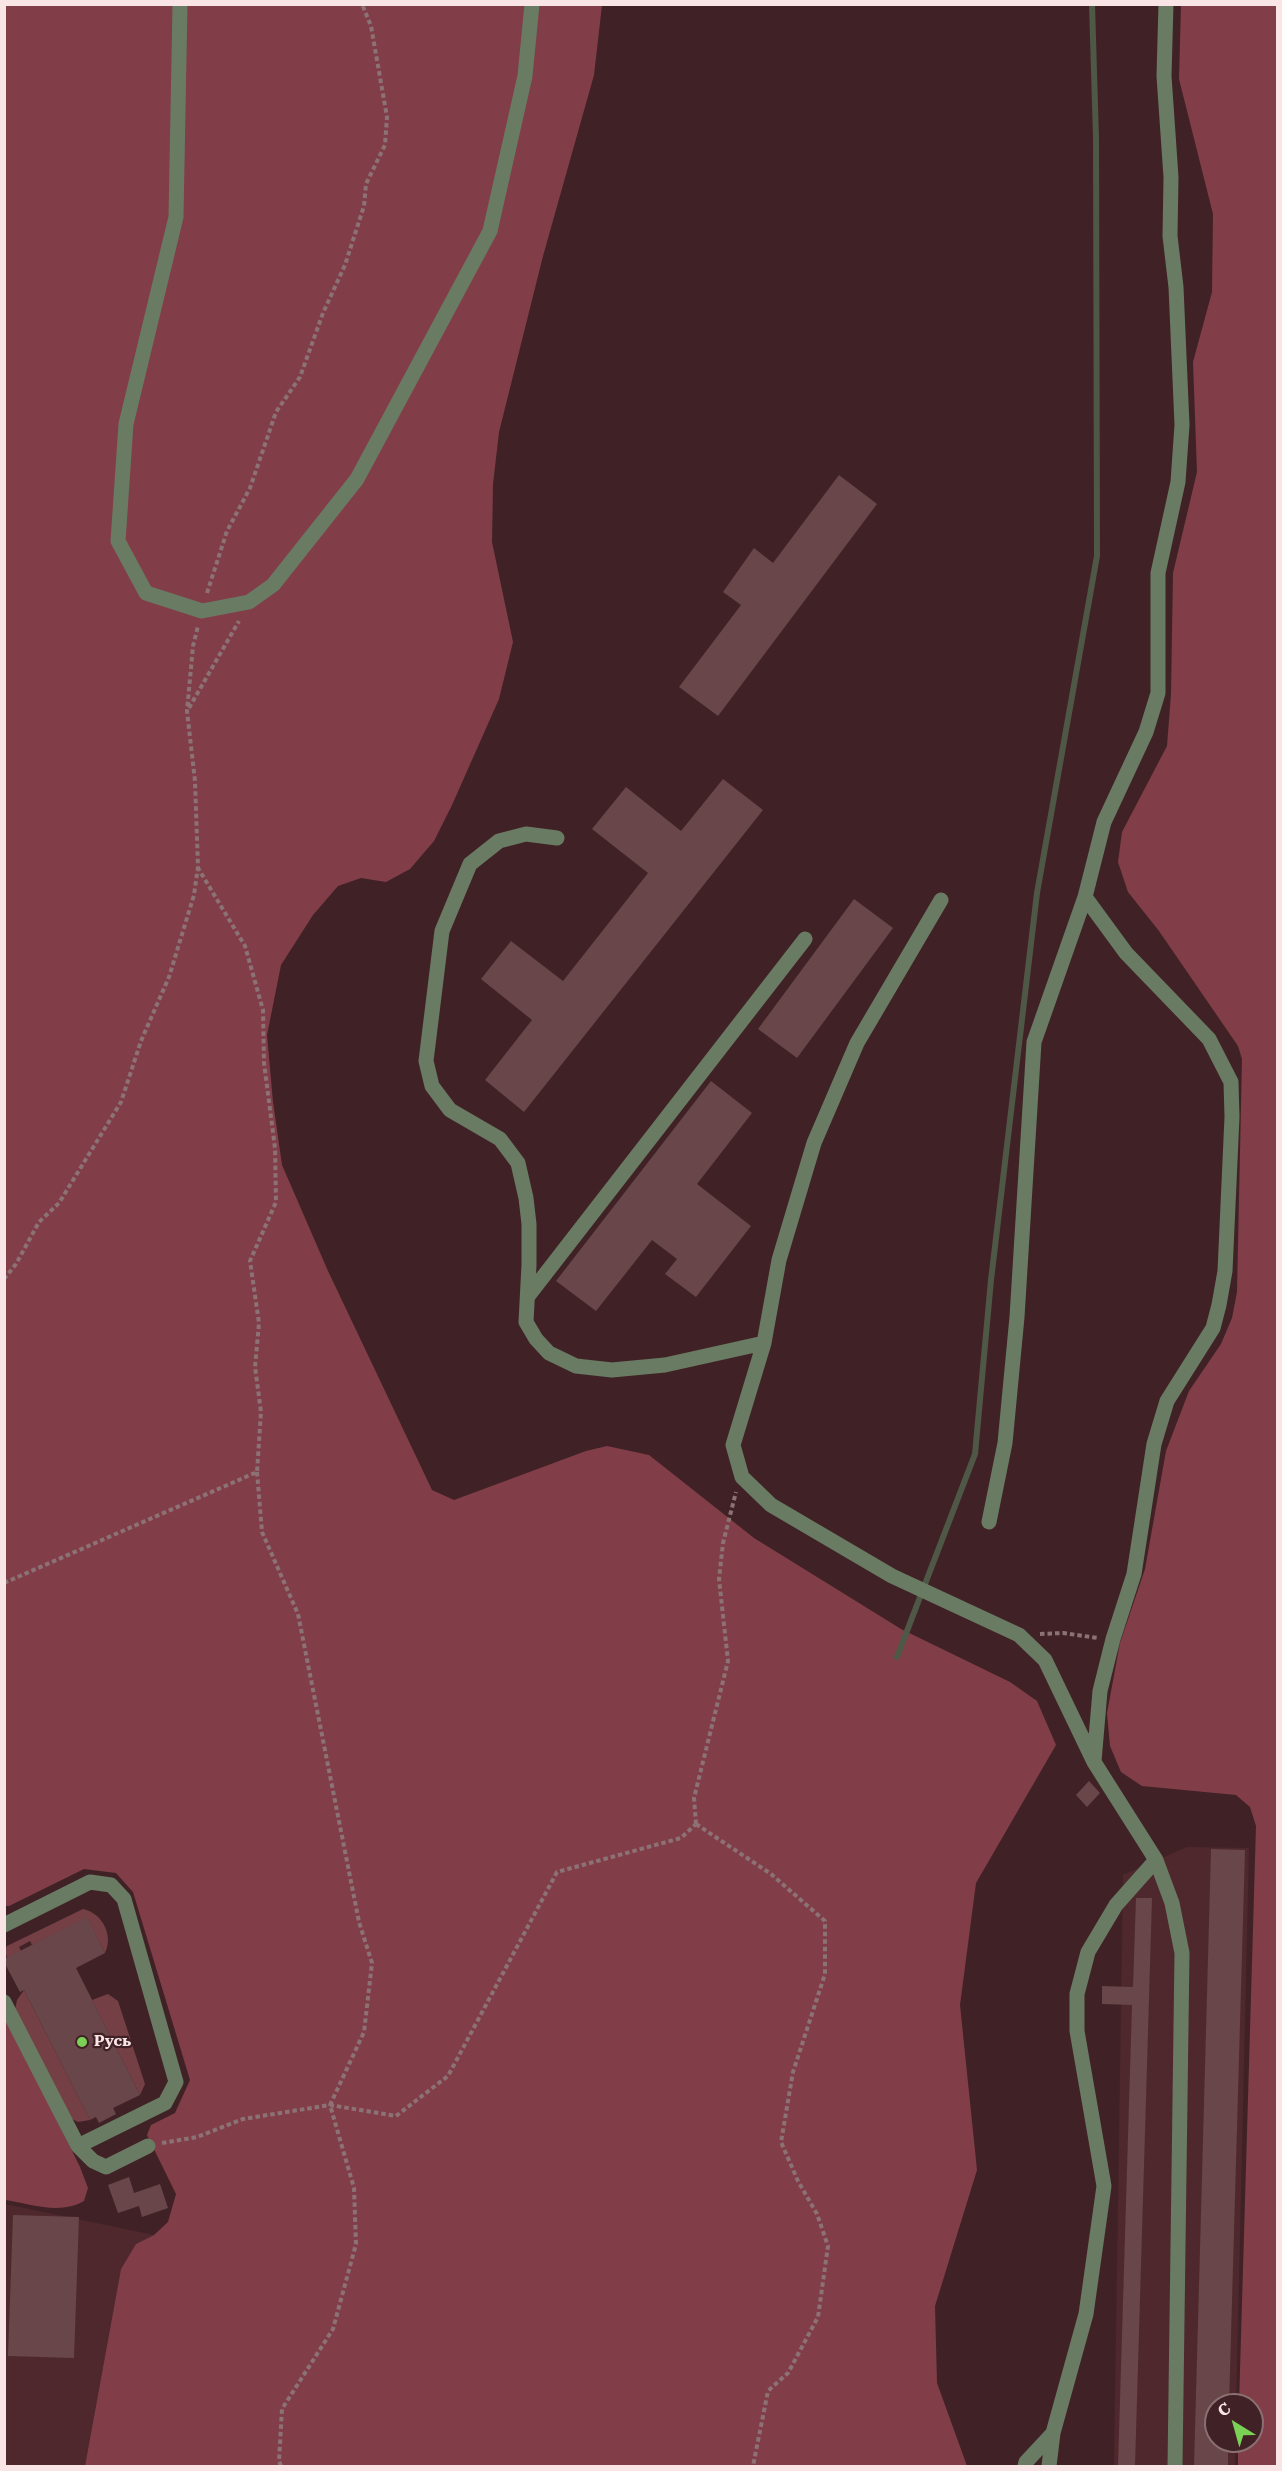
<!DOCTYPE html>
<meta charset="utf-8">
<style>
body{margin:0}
#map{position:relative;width:1282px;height:2471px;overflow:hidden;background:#402226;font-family:"Roboto Serif",serif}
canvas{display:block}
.frame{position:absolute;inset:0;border:6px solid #f9e4e6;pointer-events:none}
.north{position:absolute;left:1204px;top:2393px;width:60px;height:60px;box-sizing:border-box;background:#402226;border:2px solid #8a7073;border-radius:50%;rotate:323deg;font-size:16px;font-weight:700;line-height:24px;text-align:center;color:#f9e4e6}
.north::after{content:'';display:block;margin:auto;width:21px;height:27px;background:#7bd156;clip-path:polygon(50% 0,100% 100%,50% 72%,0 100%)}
</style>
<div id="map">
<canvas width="1282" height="2471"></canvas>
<div class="frame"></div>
<div class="north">С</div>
</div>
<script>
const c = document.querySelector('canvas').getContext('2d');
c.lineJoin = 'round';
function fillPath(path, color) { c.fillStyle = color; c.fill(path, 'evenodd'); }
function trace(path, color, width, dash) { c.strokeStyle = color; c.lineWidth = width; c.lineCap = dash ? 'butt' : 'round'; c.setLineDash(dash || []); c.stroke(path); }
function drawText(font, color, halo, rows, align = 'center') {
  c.font = font + ' "Roboto Serif",serif'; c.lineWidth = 4.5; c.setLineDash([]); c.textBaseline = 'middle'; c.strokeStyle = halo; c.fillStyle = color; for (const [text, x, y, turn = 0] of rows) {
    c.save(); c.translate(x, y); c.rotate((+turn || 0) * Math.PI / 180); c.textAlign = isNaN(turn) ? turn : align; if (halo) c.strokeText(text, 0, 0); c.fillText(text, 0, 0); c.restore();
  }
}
const built = new Path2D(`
 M1187,1847l62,1 -13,557h-20v36h19v25h-121l9,-591z
 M5,2204l149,31 -18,9 -15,25 -36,197h-80z`);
const green = new Path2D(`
 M83,1909c19,4 31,26 22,44l-18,-35 -55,27 -2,-4 -11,6 2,4 -14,7 -2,-8 2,-4z
 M24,1990l66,130 -12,2 -8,-4 -55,-108 2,-10z
 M108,1994l10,7 27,83 -5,11 -48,-95z`);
const forest = new Path2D(`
 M4,5h598l-8,70 -51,181 -44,176 -6,52 -1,58 21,100 -14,57 -47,106 -18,36 -24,28 -24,13 -25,-4 -23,8 -25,29 -32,50 -14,70 6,67 9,63 46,106 104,219 22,10 132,-49 21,-5 42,9 105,83 147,91 109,53 27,19 19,44 -80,138 -16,122 17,165 -42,136 2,77 30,83h-882l36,-197 15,-25 18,-9 14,-13 8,-28 -29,-59 4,-10 24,-12 15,-33 -57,-188 -17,-19 -32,-4 -75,37h-4z
 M1181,5h97l-1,2461h-39v-25h14v-36h-13l17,-579 -6,-19 -14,-12 -94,-9 -21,-14 -11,-26 -3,-33 13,-70 25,-74 21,-118 23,-60 32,-47 11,-26 5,-26 5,-233 -4,-13 -79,-115 -31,-39 -10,-30 4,-30 45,-86 4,-52 2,-121 24,-101 -4,-110 19,-70 1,-78 -34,-135z
 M4,2014l76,153 8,21 -4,13c-24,14 -53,3 -79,-1z`);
const stream = new Path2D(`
 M897,1657l78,-203 16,-174 46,-387 60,-337 -1,-418 -4,-134`);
const building = new Path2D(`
 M839,475l38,29 -159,212 -39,-29 62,-82 -18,-13 31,-44 19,15z
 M723,779l40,31 -239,302 -39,-32 47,-60 -51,-41 30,-38 52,40 85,-108 -56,-44 34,-42 55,44z
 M854,899l39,29 -96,130 -39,-29z
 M711,1081l41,32 -55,71 54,42 -55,71 -31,-23 12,-15 -25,-19 -56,71 -40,-30z
 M1089,1781l11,12 -13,14 -11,-12z
 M1211,1849l34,1 -16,555h-13v36h12v25h-34z
 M1136,1898h16l-17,568h-17l14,-461 -30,-1v-18l31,1z
 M87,1917l18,36 -29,15 64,127 -27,13 3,6 -17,9 -3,-6 -6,3 -66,-130 -4,2 -16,-30v-3z
 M129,2177l6,19 -1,-3 26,-9 8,24 -26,9 -3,-11 -21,7 -10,-28z
 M13,2215l66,2 -5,141 -66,-2z`);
const path = new Path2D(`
 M207,593l20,-62 23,-43 26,-76 24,-35 23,-64 22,-48 19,-59 2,-22 19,-39 2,-28 -16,-91 -9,-22
 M189,708l50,-87
 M4,1279l12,-15 23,-42 20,-19 62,-101 20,-61 28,-64 25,-82 4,-28 -3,-86 -8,-70 6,-65 5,-20
 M257,1472l5,60 36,82 61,308 13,41 -8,69 -34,73 24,83 2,56 -23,85 -51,80 -3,52 2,5
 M4,1583l253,-111 4,-60 -6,-45 4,-44 -9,-62 26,-59 -1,-54 -11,-85 -1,-53 -18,-64 -47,-78
 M1040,1634l23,-1 35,5
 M696,1824l75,50 54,47v53l-32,98 -12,70 17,39 19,33 11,32 -10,71 -30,56 -20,18 -15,75
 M696,1824l-2,-26 34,-137 -9,-82 4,-36 13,-51
 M162,2143l35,-6 46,-18 87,-14 66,11 52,-40 109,-204 124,-34 15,-14`);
const minor = new Path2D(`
 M180,4l-4,213 -50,207 -8,117 28,52 56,18 47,-9 24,-17 84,-106 133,-248 35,-155 7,-72
 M557,838l-31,-4 -27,7 -29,23 -28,67 -16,130 6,25 18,24 50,29 18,24 8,35 3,26v41l-3,57 10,17 13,14 27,13 36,4 53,-5 99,-22
 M1085,897l41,56 83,86 22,43 1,35 -7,154 -6,34 -6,23 -46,73 -13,43 -20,130 -21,65 -13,52 -6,70
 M941,900l-84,143 -43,100 -35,117 -15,83 -31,102 9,32 29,28 121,71 127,59 26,25 49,102 62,98 -40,45 -28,47 -11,42v37l27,155 -18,128 -33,119 -4,33
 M529,1295l276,-356
 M989,1522l16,-79 12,-126 17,-275 51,-145 19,-75 42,-90 12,-39v-120l20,-91 4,-57 -6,-138 -6,-51 1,-59 -7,-101 2,-72
 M1156,1860l16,43 10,50 -7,513
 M4,1925l86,-43 21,3 13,14 52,183 -11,21 -87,43 15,15 13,6 42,-21
 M4,2002l74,144
 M1025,2466l1,-4 27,-29`);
const markers = [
 [82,2042,6,"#7bd156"]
];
const poiNames = [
 ["Русь",94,2042]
];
fillPath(built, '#4e282d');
fillPath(green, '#753f46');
fillPath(forest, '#813e48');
trace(stream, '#4f5746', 6);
fillPath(building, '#68464a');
trace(path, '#8c7275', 4, [4.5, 3]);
trace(minor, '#697b63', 15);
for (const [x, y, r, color] of markers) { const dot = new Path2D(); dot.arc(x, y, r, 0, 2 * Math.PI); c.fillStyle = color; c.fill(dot); trace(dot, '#402226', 2); }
drawText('bold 15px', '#f9e4e6', '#402226', poiNames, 'left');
</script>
